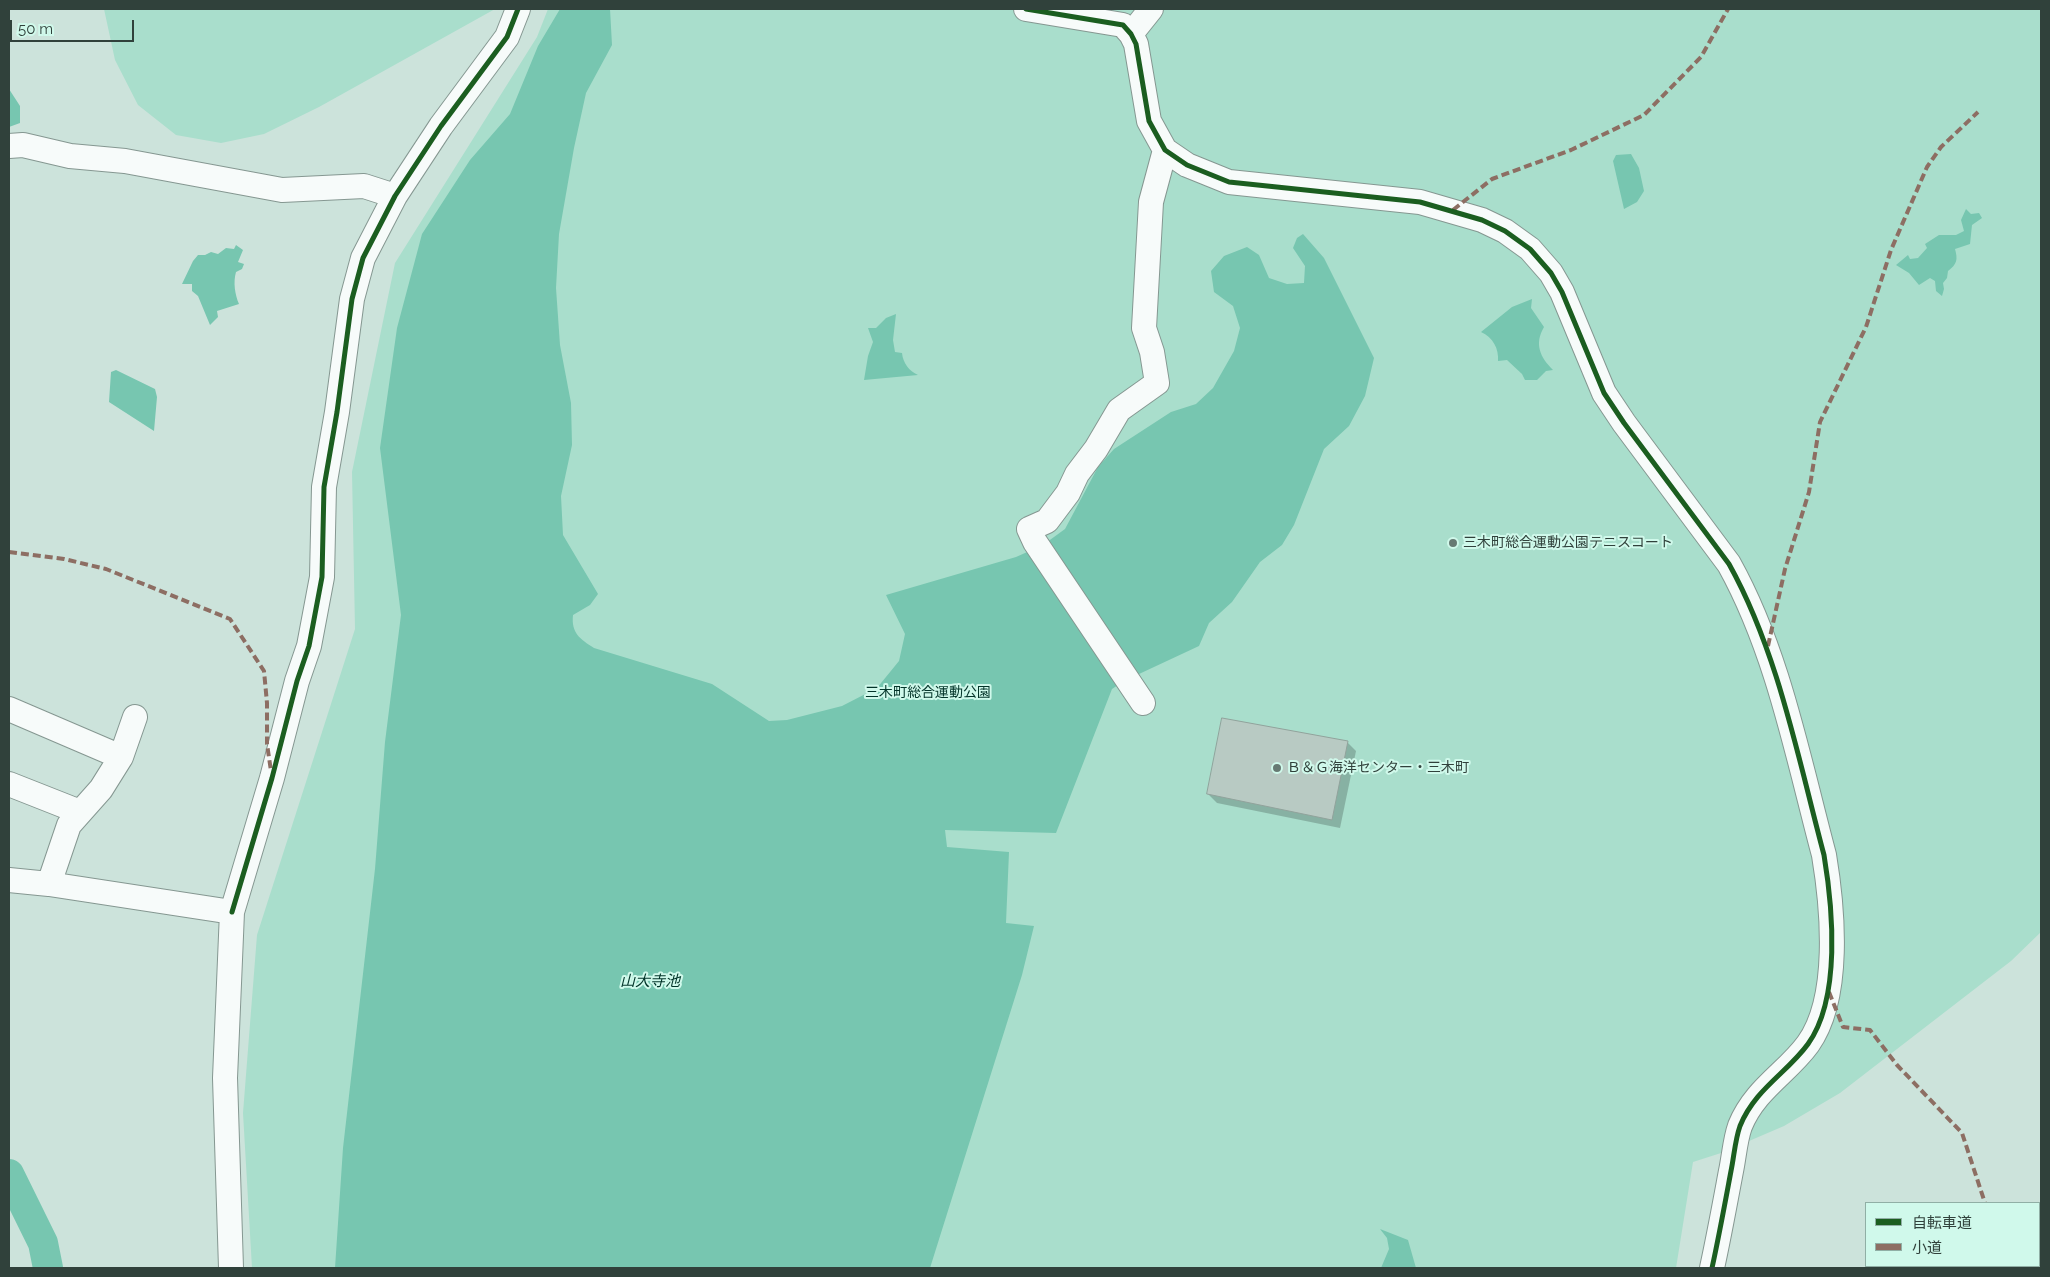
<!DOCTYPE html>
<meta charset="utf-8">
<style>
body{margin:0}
#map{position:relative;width:2050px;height:1277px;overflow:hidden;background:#cce3db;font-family:Raleway,"Noto Sans JP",sans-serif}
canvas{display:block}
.frame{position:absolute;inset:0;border:10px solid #30413b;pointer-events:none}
.legend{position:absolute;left:1865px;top:1202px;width:175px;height:65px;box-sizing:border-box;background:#d0f9eb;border:1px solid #90afa5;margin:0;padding:6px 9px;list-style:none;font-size:15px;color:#30413b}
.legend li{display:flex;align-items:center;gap:10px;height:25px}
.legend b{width:25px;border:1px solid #90afa5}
.scale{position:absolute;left:10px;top:20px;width:124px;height:22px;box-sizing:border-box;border:2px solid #30413b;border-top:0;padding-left:6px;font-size:15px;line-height:18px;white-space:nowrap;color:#30413b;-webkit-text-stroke:4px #d0f9eb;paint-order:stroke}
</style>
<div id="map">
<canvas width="2050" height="1277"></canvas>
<div class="frame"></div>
<ul class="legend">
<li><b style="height:6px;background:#1b5e20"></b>自転車道</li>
<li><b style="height:6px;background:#8d6e63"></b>小道</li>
</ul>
<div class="scale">50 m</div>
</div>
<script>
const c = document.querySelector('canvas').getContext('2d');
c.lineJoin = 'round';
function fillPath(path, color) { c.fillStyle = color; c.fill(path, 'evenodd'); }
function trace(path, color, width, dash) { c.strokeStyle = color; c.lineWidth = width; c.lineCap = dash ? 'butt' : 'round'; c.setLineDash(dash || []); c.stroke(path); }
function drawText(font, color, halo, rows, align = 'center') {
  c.font = font + ' Raleway,"Noto Sans JP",sans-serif'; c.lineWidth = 4; c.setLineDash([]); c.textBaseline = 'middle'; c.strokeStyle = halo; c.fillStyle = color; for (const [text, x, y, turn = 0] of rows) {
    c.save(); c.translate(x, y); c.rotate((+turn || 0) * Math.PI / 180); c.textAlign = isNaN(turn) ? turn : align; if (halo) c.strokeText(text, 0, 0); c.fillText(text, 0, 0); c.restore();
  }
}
const green = new Path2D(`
 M104,9h391l-176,98 -55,27 -43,9 -45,-8 -38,-30 -23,-45z
 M548,9h1493v923l-30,29 -171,132 -56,33 -63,27 -28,9 -17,106h-1424l-9,-155 14,-178 98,-306 -3,-157 43,-209 142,-226z`);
const water = new Path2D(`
 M560,9h50l2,36 -26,48 -12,55 -15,86 -3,54 4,57 11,58 1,42 -11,51 2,39 35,59 -8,11 -17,10c-2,18 7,24 21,33l118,36 57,37 18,-1 55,-14 35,-18 22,-27 6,-27 -19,-39 130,-38 27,-12 22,-16 33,-62 16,-18 57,-37 25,-8 17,-16 21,-37 6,-23 -7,-22 -19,-14 -3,-21 13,-15 23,-9 12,8 10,23 18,6 17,-1 1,-17 -12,-18 4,-10 6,-4 21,24 50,100 -9,38 -16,30 -25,23 -30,76 -12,20 -22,17 -28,40 -23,21 -10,23 -75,35 -12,8 -56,144 -111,-3 2,17 62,5 -3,71 28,3 -12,49 -92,293h-595l8,-120 32,-279 10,-127 16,-127 -21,-167 17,-120 25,-94 48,-74 40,-46 28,-68z
 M9,89l11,17v17l-11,4z
 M1631,154l8,14 5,23 -7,11 -13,7 -11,-48 3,-6z
 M1966,209l5,5 8,-1 3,5 -10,7 -2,19 -15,5c3,11 2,15 -7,22l-1,7 -4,5 1,6 -2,7 -6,-5 -1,-10 -5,-3 -11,7 -10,-12 -13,-8 12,-10 2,4 8,-1 9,-10 -2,-4 14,-9h17l8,-4 -3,-11z
 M236,245l7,5 -5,12 6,2 -2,5 -6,3c-3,10 -1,23 3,32l-22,7 1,6 -8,8 -12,-29 -6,-5v-7h-10l11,-23 5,-6h7l6,-3 7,2 8,-6 8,1z
 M1532,299l-1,9 13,19c-10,17 -4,30 9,43l-7,1 -9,9h-12l-3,-6 -15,-14 -9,1c1,-12 -5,-24 -17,-29l31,-25z
 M896,314l-3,26 2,12 7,1c1,10 7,18 16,22l-54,5 4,-24 5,-14 -5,-14h8l10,-10z
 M116,370l39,19 2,8 -3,34 -45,-29 2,-30z
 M1380,1229l28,11 8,28h-35l8,-19 -2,-11z`);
const shadow = new Path2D(`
 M1347,742l9,9 -16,77 -123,-25 -9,-9z`);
const river = new Path2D(`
 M9,1174l34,69 5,25`);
const building = new Path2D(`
 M1222,718l126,23 -16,79 -125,-26z`);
const minor = new Path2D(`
 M1026,9l97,16 8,9 5,10 13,77 16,29 22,15 42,17 191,20 62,18 23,11 25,18 21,24 11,19 42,101 20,30 105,141c49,88 69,194 95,291 9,54 17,143 -16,189 -21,29 -53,45 -68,82 -5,14 -6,31 -9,45 -6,32 -12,65 -19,97
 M1131,34l20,-25
 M9,146l14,-1 47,11 55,5 157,29 82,-4 31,10
 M1143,703l-108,-161 -6,-13 18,-8 21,-28 9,-19 19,-25 23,-39 38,-27 -5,-31 -8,-24 7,-126 14,-52
 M9,709l112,48
 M9,784l71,28
 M9,880l40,4 183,28 -7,166 6,190
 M49,884l20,-59 32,-36 20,-32 14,-40
 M232,912l40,-134 25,-97 12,-35 13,-69 2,-90 13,-75 15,-113 11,-41 32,-62 46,-70 66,-89 11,-28`);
const quiet = new Path2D(`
 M1453,210l39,-31 79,-29 73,-35 57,-58 27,-48
 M9,552l55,7 42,10 124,50 34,52 3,32v41l4,27
 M1768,646l17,-77 24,-77 11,-70 46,-95 25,-77 36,-83 14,-20 37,-35
 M1829,992l14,35 27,3 27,35 65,68 23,70
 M2000,1266v2`);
const cycleway = new Path2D(`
 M1026,9l97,16 8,9 5,10 13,77 16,29 22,15 42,17 191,20 62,18 23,11 25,18 21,24 11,19 42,101 20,30 105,141c49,88 69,194 95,291 9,54 17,143 -16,189 -21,29 -53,45 -68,82 -5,14 -6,31 -9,45 -6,32 -12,65 -19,97
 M232,912l40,-134 25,-97 12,-35 13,-69 2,-90 13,-75 15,-113 11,-41 32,-62 46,-70 66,-89 11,-28`);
const markers = [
 [1453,543,5,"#677a73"],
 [1277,768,5,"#677a73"]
];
const poiNames = [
 ["三木町総合運動公園テニスコート",1463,543],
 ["Ｂ＆Ｇ海洋センター・三木町",1287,768]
];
const parkNames = [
 ["三木町総合運動公園",928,693]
];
const waterNames = [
 ["山大寺池",650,981]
];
fillPath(green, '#a9decc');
fillPath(water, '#77c6b0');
fillPath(shadow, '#0003');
trace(river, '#77c6b0', 30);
fillPath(building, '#b8cac3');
trace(building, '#91a39c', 1);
trace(minor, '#859791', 26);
trace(minor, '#f7fbfa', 24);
trace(quiet, '#8d6e63', 4, [8, 4]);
trace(cycleway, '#1b5e20', 5);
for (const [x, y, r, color] of markers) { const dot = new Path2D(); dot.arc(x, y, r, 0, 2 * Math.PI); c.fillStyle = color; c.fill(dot); trace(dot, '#d0f9eb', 2); }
drawText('14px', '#30413b', '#d0f9eb', poiNames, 'left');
drawText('14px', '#033429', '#d0f9eb', parkNames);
drawText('italic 15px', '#013328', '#d0f9eb', waterNames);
</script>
